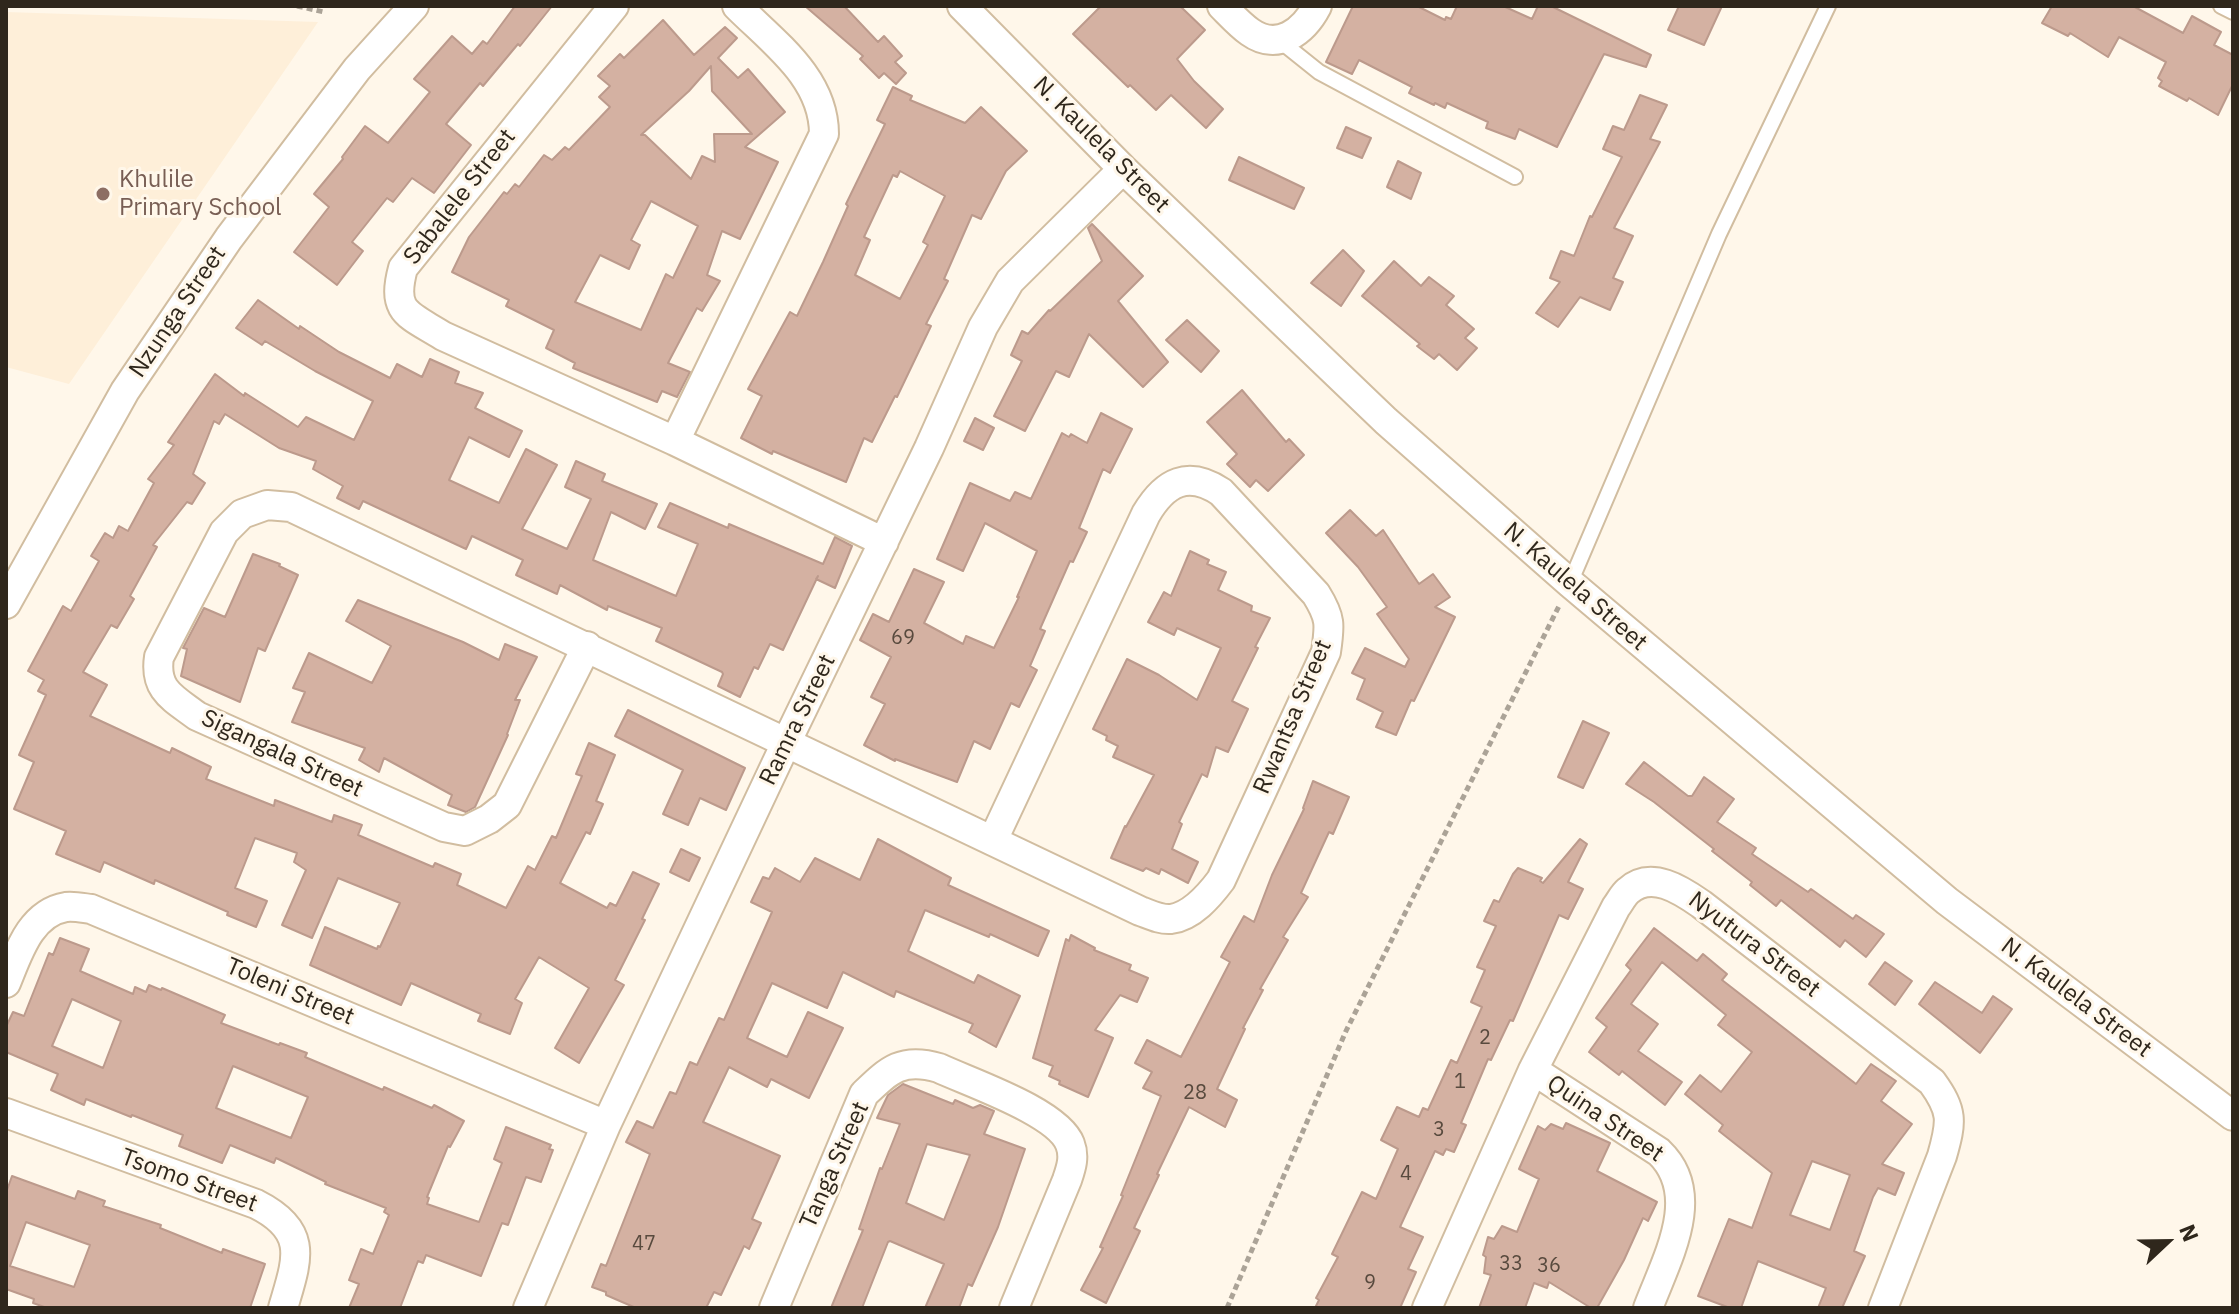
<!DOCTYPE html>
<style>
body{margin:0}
#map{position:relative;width:2239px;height:1314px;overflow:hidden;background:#fff7ea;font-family:"IBM Plex Sans",sans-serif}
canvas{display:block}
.frame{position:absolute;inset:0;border:8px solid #2f271c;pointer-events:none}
.north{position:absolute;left:2127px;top:1202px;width:80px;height:80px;-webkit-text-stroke:6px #fff7ea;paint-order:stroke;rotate:68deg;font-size:22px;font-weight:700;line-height:32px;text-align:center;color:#2f271c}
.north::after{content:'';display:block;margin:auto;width:28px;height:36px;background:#2f271c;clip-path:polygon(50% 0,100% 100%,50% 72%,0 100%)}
</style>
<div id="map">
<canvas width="2239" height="1314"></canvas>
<div class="frame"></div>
<div class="north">N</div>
</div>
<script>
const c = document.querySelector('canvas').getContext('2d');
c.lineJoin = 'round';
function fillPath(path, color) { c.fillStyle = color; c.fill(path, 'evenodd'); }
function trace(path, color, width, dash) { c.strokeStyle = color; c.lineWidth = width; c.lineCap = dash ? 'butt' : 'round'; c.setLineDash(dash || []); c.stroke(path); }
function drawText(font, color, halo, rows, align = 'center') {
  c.font = font + ' "IBM Plex Sans",sans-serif'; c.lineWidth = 6; c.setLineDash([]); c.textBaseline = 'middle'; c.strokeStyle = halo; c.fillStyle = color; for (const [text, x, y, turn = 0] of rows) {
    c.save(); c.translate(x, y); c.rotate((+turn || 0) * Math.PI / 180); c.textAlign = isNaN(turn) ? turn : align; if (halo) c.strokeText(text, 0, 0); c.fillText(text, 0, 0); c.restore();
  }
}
const built = new Path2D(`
 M6,12l312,10 -249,362 -63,-17z`);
const building = new Path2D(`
 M515,6h37l-32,40 -2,-2 -35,42 -3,-3 -34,41 25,21 -37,48 -22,-15 -19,24 -6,-4 -35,44 11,9 -26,34 -43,-33 35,-45 -15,-13 29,-35 -1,-2 23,-31 23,17 42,-51 -16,-13 38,-43 20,18 11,-13 4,3z
 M805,6h39l34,36 6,-6 18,20 -7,6 11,11 -10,11 -12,-11 -5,5 -19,-19 3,-3z
 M1101,6h79l25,24 -28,29 17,22 29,28 -17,19 -35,-33 -15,15 -26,-25 -2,2 -55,-53z
 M1353,6h64l28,14 1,-3 5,2 6,-13h46l29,13 6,-13h13l100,49 -5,12 -42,-13 -47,93 -38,-18 -4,10 -29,-11 2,-6 -41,-19 -2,5 -10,-5 -1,2 -25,-12 3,-6 -53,-27 -7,14 -26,-12z
 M1679,6h43l-18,39 -36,-15z
 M2052,6h81l50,27 9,-17 29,16 -7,13 19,10v29l-15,31 -29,-17 -2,3 -28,-15 3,-5 -4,-3 8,-16 -47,-25 -11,20 -38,-24 -2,3 -26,-13z
 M663,20l31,35 31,-28 12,11 -19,20 20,20 10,-9 37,43 -40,35 33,15 -38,77 -18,-8 -15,44 13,6 -18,30 -5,-3 -29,55 22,9 -13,25 -15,-6 -5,11 -84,-34 2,-5 -29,-15 8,-18 -48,-24 3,-6 -57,-28 17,-35 35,-45 3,2 8,-10 4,3 25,-32 8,5 13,-13 4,3 41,-43 -11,-10 11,-11 -12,-10 22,-22 4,4zM711,66l1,25 40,43h-38l1,28 -13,-6 -11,23 -46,-44h-4l48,-44zM651,201l47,25 -25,52 -7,-4 -25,56 -66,-28 25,-47 29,14 11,-24 -9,-5z
 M893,87l19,9 -2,4 55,23 16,-16 46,44 -21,20 -25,48 -9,-4 -28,64 4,2 -22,43 5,2 -34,71 -2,-1 -23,46 -8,-4 -18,44 -73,-31 -1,3 -31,-16 21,-42 -14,-7 42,-77 7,4 26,-54 25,-56 -2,-2 39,-80 -8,-4zM900,171l45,25 -22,46 5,3 -28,54 -45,-24 15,-35 -6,-3 29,-62 4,2z
 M1640,95l27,10 -17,34 10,3 -46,86 19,8 -20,42 10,4 -13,28 -30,-13 -22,30 -22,-14 24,-31 -10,-4 11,-27 13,5 16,-40 2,1 30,-60 -19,-8 10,-23 11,4z
 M1346,127l25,11 -9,20 -25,-10z
 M1239,157l65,31 -10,21 -65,-29z
 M1398,161l23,12 -10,26 -24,-12z
 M1092,224l51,52 -25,25 50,61 -25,25 -54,-53 -20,43 -13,-6 -31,60 -31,-15 28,-55 -11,-6 11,-24 6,3 21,-24 1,1 52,-50 -14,-33z
 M1343,250l21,21 -23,35 -30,-23z
 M1394,261l27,25 8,-9 25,19 -8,9 28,24 -9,9 12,10 -20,22 -18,-16 -5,5 -17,-13 3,-2 -58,-48z
 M258,300l41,29 1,-3 39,26 51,26 7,-14 25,13 8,-18 29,13 -4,11 28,10 -8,15 47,23 -13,26 -40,-20 -20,43 50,23 27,-54 31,16 -35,64 45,20 24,-50 -26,-12 11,-26 29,13 -3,7 55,23 -12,25 -34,-17 -18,48 83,36 22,-52 -40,-17 12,-24 58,25 1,-4 94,40 12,-27 17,9 -17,42 -19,-9 2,-3 -35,74 -13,-6 -12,25 -4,-2 -14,30 -22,-11 5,-12 -1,-2 -66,-31 6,-13 -54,-22 -1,4 -47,-25 -3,9 -41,-19 7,-15 -51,-24 -6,13 -103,-48 -4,8 -22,-11 6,-12 -30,-17 3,-8 -37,-13 -54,-34 -6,10 -5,-3 -21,53 12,9 -13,21 -5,-2 -34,43 4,2 -27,49 4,3 -17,29 -6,-3 -28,47 24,13 -17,31 80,37 2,-5 39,19 -5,12 68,27 1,-6 57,22 2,-7 28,10 -4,10 75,32 2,-4 26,11 -4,11 49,23 22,-42 7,4 17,-34 4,2 26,-62 -6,-2 13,-31 26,12 -19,46 7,3 -13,30 -4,-2 -26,51 47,25 3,-5 6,3 17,-34 26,12 -17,35 3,1 -30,60 9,5 -45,78 -24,-15 34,-60 -50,-31 -24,42 7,4 -12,31 -32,-13 3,-7 -70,-31 -10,22 -91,-40 15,-38 52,22 1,-3 2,1 20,-44 -62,-25 -26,60 -30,-13 24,-55 -12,-8 3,-9 -42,-15 -20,50 32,13 -11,26 -29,-12 1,-3 -73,-32 -1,4 -50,-22 -4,10 -44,-18 10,-23 -52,-22 20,-47 -15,-7 27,-60 -8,-4 6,-11 -16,-9 35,-65 8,5 28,-50 -8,-5 14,-23 8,5 6,-12 9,5 26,-48 -6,-4 26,-34 -6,-3 47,-68 29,22 1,-3 53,34 8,-10 48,23 19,-39 -58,-30 -50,-30 -3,4 -26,-17z
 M1187,320l32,31 -18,21 -35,-32z
 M1242,390l44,52 3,-3 15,16 -36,36 -12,-11 -6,7 -23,-23 10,-10 -30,-32z
 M1101,413l31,16 -22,44 -7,-4 -24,59 8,4 -14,30 -3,-1 -30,68 5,2 -15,35 7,4 -18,37 -8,-4 -21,46 -16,-8 -17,41 -62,-23v2l-31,-16 21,-41 -14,-7 20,-40 -31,-17 13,-26 16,8 25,-53 30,13 -20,41 39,21 3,-8 28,12 25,-51h-2l20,-46 -52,-28 -22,48 -26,-12 22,-51 11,-25 40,18 5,-9 16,7 31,-66 7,4 2,-3 16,9z
 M975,418l19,10 -11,22 -19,-9z
 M1350,510l26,26 7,-6 36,54 14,-10 17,23 -15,10 20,10 -41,84 -3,-1 -15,35 -20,-8 7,-15 -26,-13 8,-20 -13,-6 13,-25 40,19 4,-8 -32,-45 10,-7 -29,-40 -32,-34z
 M1190,551l19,9 -2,4 19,8 -8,18 34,16 -1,5 19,7 -15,29 3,1 -26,53 16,8 -20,43 -12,-5 -9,30 -5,-3 -23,48 3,2 -10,25 26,13 -10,21 -27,-14 -2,5 -13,-6 -3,3 -32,-13 14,-32 1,1 28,-52 -41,-18 5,-11 -12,-6 1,-4 -14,-7 34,-70 32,16 38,25 24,-52 -44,-20 -3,7 -26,-13 16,-30 7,4z
 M253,554l27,10 -1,2 19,9 -33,76 -7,-3 -18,54 -59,-26 6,-27 -4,-1 21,-40 21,9z
 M358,600l105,42 36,18 6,-16 32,13 -22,43h5l-13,34 1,1 -33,72 -9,5 -18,-7 4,-10 -68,-37 -5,14 -20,-12 6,-12 -73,-26 13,-30 -12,-4 16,-35 63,30 19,-37 -45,-25z
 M628,710l117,58 -19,42 -26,-12 -12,27 -25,-11 20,-44 -68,-34z
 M1583,721l26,12 -26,55 -25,-11z
 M1644,762l44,34h4l12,-19 30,22 -17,23 39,26 -4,6 56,38 3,-3 42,30 3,-4 28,19 -18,23 -21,-17 -5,7 -59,-47 -5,6 -26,-21 2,-3 -40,-31 2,-2 -60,-47 -28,-18z
 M1313,781l36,16 -16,37 -4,-2 -28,61 7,4 -25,40 5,3 -28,49 3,1 -20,38 2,1 -28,60 20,11 -12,27 -36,-20 -32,67 2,1 -25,53 6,3 -34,72 -25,-13 22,-42 -3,-1 23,-51 -2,-1 40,-99 -18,-8 9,-16 -17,-9 12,-23 34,17 49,-95 -9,-5 23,-41 10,6 18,-47 32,-66 -1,-1z
 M878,839l73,39 -3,7 101,46 -11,25 -48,-22 -1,3 -64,-27 -17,41 66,32 4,-8 42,21 -24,51 -27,-15 4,-8 -77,-33 -2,6 -51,-25 -16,36 -55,-25 -25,55 40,19 21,-45 35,16 -34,70 -38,-19 -4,8 -38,-20 -26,55 77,34 -28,63 9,4 -12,26 -5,-3 -23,49 -7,-3 -8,16h-70l-30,-13v-3l-14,-5 9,-23 5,2 44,-112 -24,-12 11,-21 16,7 17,-36 6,2 14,-32 7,3 22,-47 5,2 48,-108 -21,-10 12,-25 6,2 6,-11 25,14 15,-24 45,22z
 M1580,839l7,5 -19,38 15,7 -15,30 -9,-4 -46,106 -3,-1 -19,40 -3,-1 -27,64 5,2 -12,27 -8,-3 -3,6 -8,-4 -35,76 23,10 -15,32 8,3 -16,36h-85l4,-8 -3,-2 22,-41 -6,-3 30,-62 14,7 22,-50 -17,-9 16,-33 22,10 4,-9 5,2 23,-50 6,3 25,-56 -11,-5 14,-32 -8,-3 19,-41 -12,-5 10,-21 5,2 14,-28 5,-6 24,10 -2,3 3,2z
 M681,849l19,9 -11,23 -19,-9z
 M1654,928l43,33 6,-7 24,20 -5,6 134,104 15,-20 25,17 -15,20 31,23 -30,40 22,9 -9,22 -17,-7 -5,9 -19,54 11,5 -23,52h-24l8,-20 -68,-27 -17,47h-11l-32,-12 31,-77 23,9 20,-55 -53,-42 4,-6 -38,-31 15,-19 21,17 31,-40 -34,-27 8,-10 -64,-53 -31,42 27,20 -20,27 44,31 -17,23 -43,-34 -3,4 -30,-23 18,-25 -11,-9 35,-48 -5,-5zM1812,1161l38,14 -20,55 -40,-15z
 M1071,935l24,13 -1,2 37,15 -2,5 19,8 -11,24 -17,-7 -25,35 18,8 -25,59 -29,-13 1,-3 -11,-5 4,-10 -20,-8 33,-119 3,2z
 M60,938l29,11 -9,22 53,23 2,-7 11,5 3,-7 12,5 1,-2 63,27 -4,8 58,22 1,-2 27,10 -2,4 78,33 1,-3 48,21 2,-3 30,16 -14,26 -2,-1 -21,51 2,1 -2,6 52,18 23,-59 -8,-4 12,-32 45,18 -2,4 4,1 -12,32 -15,-5 -18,48 -6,-2 -21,53 -55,-21 -3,8 -5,-2 -18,47h-51l10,-24 -10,-4 12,-31 12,5 16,-39 -5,-3 2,-4 -61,-24 1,-2 -50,-24 -2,5 -44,-18 -8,18 -43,-17 4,-11 -51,-20 -1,2 -45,-18 -2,6 -33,-15 7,-16 -52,-22v-25l7,-15 11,4 25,-63 4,2zM72,999l49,22 -18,47 -51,-22zM233,1066l75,31 -17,41 -75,-30z
 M1885,962l27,19 -17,24 -26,-21z
 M1935,982l47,31 11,-17 19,13 -32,44 -61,-49z
 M903,1084l50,20 2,-4 18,8 7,-3 14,6 -10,23 41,15 -27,78 -26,59 -4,-2 -9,24h-34l19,-44 -54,-23 -2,1 -26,66h-31l32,-78 -4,-1 21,-61 2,1 18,-45 -23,-6 11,-23zM927,1144l43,11 -26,65 -38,-17z
 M1566,1123l44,20 -13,28 60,31 -9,19 -5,-3 -19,42 -27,48h-6l-42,-26 -2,6 -13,-5 -9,25h-46l12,-33 -7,-2 2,-16 -3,-2 5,-18 6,2 8,-13 15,6 22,-53 -20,-10 19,-43 7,4 6,-6 12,5z
 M12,1176l63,23 3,-8 27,10 -2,5 58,19 -1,3 62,25 1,-4 42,15 -15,44h-203l-14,-5 1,-4 -28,-10v-96zM26,1222l64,23 -16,42 -64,-21z`);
const path = new Path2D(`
 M297,6l27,6
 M1227,1308l119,-277 213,-425`);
const lane = new Path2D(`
 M2221,6l12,6
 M1279,40l40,32 196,105
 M1570,583l149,-349 109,-228`);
const street = new Path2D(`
 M614,6l-211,262c-12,45 5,46 40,68l232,105 209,101
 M962,6l161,163 263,252 184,162 377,318 286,215
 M1222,6c9,9 18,19 28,26 28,20 54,-1 67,-26
 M675,441l149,-307c0,-56 -50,-91 -87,-128
 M6,604l119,-213 104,-153 128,-169 57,-63
 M587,646l-80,159 -18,14 -24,12 -21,-4 -247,-111c-24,-18 -43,-26 -38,-59l65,-125 18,-18 25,-9 24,2 849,404c9,3 20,9 31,8 21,-3 38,-23 50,-39l105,-228c4,-27 5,-34 -10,-58l-95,-102c-33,-22 -56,-10 -75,22l-153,326
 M6,983c12,-29 24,-70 60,-76 8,-1 17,1 25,2l515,216
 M1533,1070l126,82c45,43 7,108 -11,156
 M6,1113l250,91c54,27 41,56 27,104
 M528,1308l78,-183 180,-382 143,-295 54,-121 27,-46 113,-112
 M774,1308l90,-214c25,-24 38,-37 75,-26 32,15 119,44 131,76 5,13 1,24 -3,36l-53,128
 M1427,1308l106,-238 83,-163c4,-5 7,-12 12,-16 23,-21 53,-1 73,13l231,178c21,29 20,39 10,74l-59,152`);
const markers = [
 [103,194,8,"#8d6e63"]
];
const numberNames = [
 ["69",903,638],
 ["2",1485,1038],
 ["1",1460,1082],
 ["28",1195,1093],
 ["3",1439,1130],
 ["4",1406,1174],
 ["47",644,1244],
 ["33",1511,1264],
 ["36",1549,1266],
 ["9",1370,1283]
];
const streetNames = [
 ["N. Kaulela Street",1101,145,45],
 ["Sabalele Street",460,197,-52],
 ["Nzunga Street",178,312,-56],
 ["N. Kaulela Street",1575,587,41],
 ["Rwantsa Street",1293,717,-67],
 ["Ramra Street",798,720,-64],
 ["Sigangala Street",282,754,25],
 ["Nyutura Street",1754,945,37],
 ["Toleni Street",290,992,23],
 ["N. Kaulela Street",2076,998,37],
 ["Quina Street",1605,1119,34],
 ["Tanga Street",835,1165,-66],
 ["Tsomo Street",189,1181,20]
];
const educationNames = [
 ["Khulile",119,180],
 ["Primary School",119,208]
];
fillPath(built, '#feefd9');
fillPath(building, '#d4b1a2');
trace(building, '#bc9a8c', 2);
trace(lane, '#d1bda0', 18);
trace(street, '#d1bda0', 32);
trace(path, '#aba397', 5, [6, 4]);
trace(lane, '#fff', 14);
trace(street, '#fff', 28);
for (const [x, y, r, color] of markers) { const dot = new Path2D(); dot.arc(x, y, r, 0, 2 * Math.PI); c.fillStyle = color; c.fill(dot); trace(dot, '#fff7ea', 3); }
drawText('20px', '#584a3e', null, numberNames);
drawText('24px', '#2f271c', '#fff7ea', streetNames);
drawText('24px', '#785e54', '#fff7ea', educationNames, 'left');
</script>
